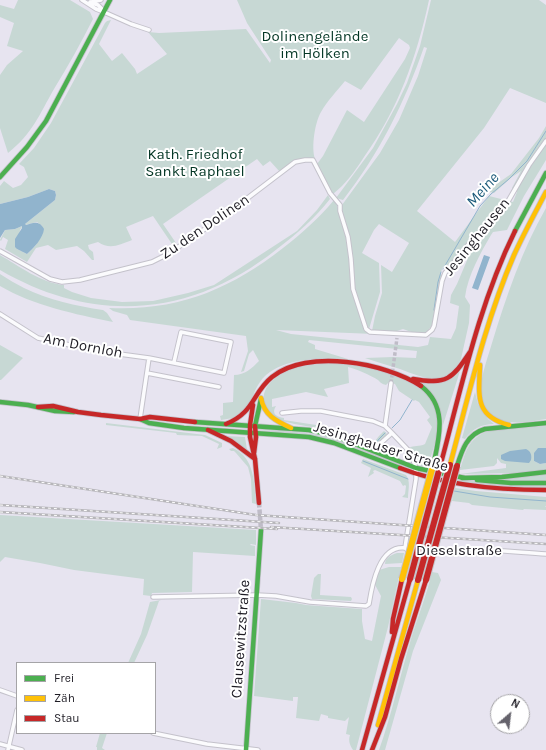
<!DOCTYPE html>
<meta charset="utf-8">
<style>
body{margin:0}
#map{position:relative;width:546px;height:750px;overflow:hidden;background:#e7e4f0;font-family:Karla,sans-serif}
canvas{display:block}
.legend{position:absolute;left:16px;top:662px;width:140px;height:72px;box-sizing:border-box;background:#fff;border:1px solid #a5a4a7;margin:0;padding:5px 7px;list-style:none;font-size:12px;color:#1e1c24}
.legend li{display:flex;align-items:center;gap:8px;height:20px}
.legend b{width:20px;border:1px solid #a5a4a7}
.north{position:absolute;left:490px;top:694px;width:40px;height:40px;box-sizing:border-box;background:#fff;border:1px solid #a5a4a7;border-radius:50%;rotate:28deg;font-size:11px;font-weight:700;line-height:16px;text-align:center;color:#1e1c24}
.north::after{content:'';display:block;margin:auto;width:14px;height:18px;background:#64626b;clip-path:polygon(50% 0,100% 100%,50% 72%,0 100%)}
</style>
<div id="map">
<canvas width="546" height="750"></canvas>
<ul class="legend">
<li><b style="height:5px;background:#4caf50"></b>Frei</li>
<li><b style="height:5px;background:#ffc107"></b>Zäh</li>
<li><b style="height:5px;background:#c62828"></b>Stau</li>
</ul>
<div class="north">N</div>
</div>
<script>
const c = document.querySelector('canvas').getContext('2d');
c.lineJoin = 'round';
function fillPath(path, color) { c.fillStyle = color; c.fill(path, 'evenodd'); }
function trace(path, color, width, dash) { c.strokeStyle = color; c.lineWidth = width; c.lineCap = dash ? 'butt' : 'round'; c.setLineDash(dash || []); c.stroke(path); }
function drawText(font, color, halo, rows, align = 'center') {
  c.font = font + ' Karla,sans-serif'; c.lineWidth = 4; c.setLineDash([]); c.textBaseline = 'middle'; c.strokeStyle = halo; c.fillStyle = color; for (const [text, x, y, turn = 0] of rows) {
    c.save(); c.translate(x, y); c.rotate((+turn || 0) * Math.PI / 180); c.textAlign = isNaN(turn) ? turn : align; if (halo) c.strokeText(text, 0, 0); c.fillText(text, 0, 0); c.restore();
  }
}
const green = new Path2D(`
 M18,0h52l20,12 3,7c-12,24 -25,47 -39,70 -15,26 -21,44 -46,64l-8,-25v-53l7,-10 16,-14 -16,-5 7,-23 -14,-6v-12l14,4z
 M237,0h192c-12,56 -31,110 -65,157 -9,14 -18,27 -31,37l-13,-20 -3,-10 6,-8 24,-46 17,12 41,-63 5,-11 -1,-3 -10,-7 -38,52 -16,-9c-8,10 -18,20 -24,31 -6,10 -10,35 -6,47h-11l-24,13 -10,-11 -7,5 -6,-7 -94,65 13,19 -2,4 -21,-31 -27,11 6,13c-13,5 -22,10 -34,2l-10,3 1,4 4,3 1,8h-2l-8,-9 -7,-5 -21,4 -8,-5 -12,3 -9,14 -22,-13 3,-9 -5,-3 -2,4 -1,-1 5,-10 10,-1 7,-3v1l-2,3 -3,19 10,5c9,-7 15,-16 15,-28l-5,-4 -12,3v-1l30,-24 1,-5 -1,-4 -6,-2 -21,8 -28,7v-18l4,-5 9,7 8,-3 7,-8 -4,-10 -5,-3 15,-16 17,-25 54,-100 2,-2 4,-1 -12,24 13,17 10,-8 13,16 2,5 30,-20 -19,-22 11,1 87,-4 24,34 1,-3 -24,-37z
 M431,0h108l7,5v98l-36,-15 -26,40 -67,83 38,31 34,-46 24,6 4,-10 -5,-4 9,-17 -9,6 -18,16 -4,-1 1,-4 20,-14 28,-36 7,-12v34l-22,36 -17,34 -14,2 -2,3c-11,19 -23,40 -26,62l5,8 -1,18 -8,36c-15,30 -37,19 -61,10 -12,-4 -24,-7 -35,-11l28,-1 23,1 1,-7 -108,-11 -1,2 7,3v4l33,10c-27,-1 -70,-2 -88,23 -6,8 -8,19 -14,27 -3,4 -8,7 -12,10l-1,-1 -12,2 -1,-4 3,-1v-12l10,-1 1,-27c11,0 18,-7 25,-14l-6,-11 -4,4 -5,17 -3,1 7,-21 -2,-15 -116,-16 -3,-5 -14,-4 -4,-3c69,3 120,-18 174,-60 18,-14 36,-30 51,-48l2,2 11,39 7,54 11,36 9,3 -98,-4 15,4 127,13 10,-2 2,-8 21,2 5,-11 3,-22 -9,-3 1,-8 6,-11 11,-26 -7,-4 -12,12 -6,1 -3,7 2,1 -5,25 -4,23 -5,8 -5,3 -9,-1 -11,-4 -6,2h-25l3,-15 7,-23 -1,-28 11,7 17,-29 -30,-19 -5,6 -12,23 17,10 1,29 -11,37 -3,-3 -11,-37 -1,-17 -5,-35 -7,-23v-9l38,-52 19,-33 19,-44 9,-28 -3,-1c-19,55 -45,107 -81,153l-7,-2 37,-50 24,-44 10,-21 13,-37z
 M328,195l2,4c-15,19 -33,35 -53,50 -85,68 -182,76 -277,21v-15c19,11 41,28 64,30v3l8,4 19,6 31,4 31,-1 35,-8 26,-8 83,-54 20,-21z
 M546,208v211c-17,3 -48,9 -60,-9 -4,-6 -5,-16 -5,-23 1,-15 7,-30 11,-44 14,-46 30,-93 54,-135z
 M0,274c8,5 16,10 24,14 25,12 52,18 79,22l4,3 6,9c-38,-8 -79,-16 -113,-36z
 M0,345l23,13 -22,22h-1z
 M339,363c31,4 97,16 99,56 1,17 -7,35 -10,49l-7,-2 -8,-14 -4,-4c5,-3 10,-1 16,-4l7,-17 -5,-7 3,-3 -11,-15 -4,-2 -1,1 -15,-10 -4,-7 -6,-2 -3,3c-4,-1 -5,-2 -8,-5 -8,-5 -21,-11 -30,-13l1,16 -25,6 4,8 -22,-5 -34,7v8l4,-1c-5,8 1,11 8,12v2l32,5 55,21 8,-10 5,-5 3,3 -13,14h-3c-15,-6 -30,-13 -46,-18 -14,-5 -48,-5 -57,-18 -2,-3 -3,-6 -4,-9 -2,-8 2,-17 8,-22 17,-16 44,-17 67,-18z
 M460,371l-17,54 -1,-9 -22,-33c20,0 25,3 40,-12z
 M475,392l3,12 10,15 6,5c-12,0 -22,5 -29,15l-3,-1z
 M106,423l99,12 17,8v4l-5,2 2,-5 -17,-8 -25,-1 -1,-2 -70,-8z
 M546,426v22h-6l-5,5 -1,8 6,3 6,-1v7l-30,3 -56,1 46,-6v-4l-5,-1 -4,-5v5l-3,3 -34,4c5,-17 8,-32 28,-39z
 M261,431c7,-1 15,0 22,0 36,2 71,11 103,28l-3,1 -57,-22 -21,-4z
 M226,436l19,1 2,13z
 M233,448c22,10 21,35 23,56l-4,-1 -1,-24 -3,-12 -12,-14 -2,-2h-3l-2,-2z
 M363,459l43,16c5,6 2,16 2,23l-6,-1 3,-3 1,-8 -1,-1 -2,1 -3,-5 -25,-11 -2,1 1,2 -6,4 3,-9 -10,-5z
 M546,474v6h-40l-15,-2z
 M458,479l53,7h35v2c-30,0 -59,-3 -89,-7z
 M455,488l21,3 70,6v9h-1l1,1v3l-22,-1 -1,1 -51,-5 -3,-2 -17,-2z
 M0,515l256,15v15l-5,-1 -1,1 5,1v10l-62,-4 -1,40 -40,1 -1,3 -8,-1 1,-16 -70,-9 -34,-7 -35,-6 -5,5z
 M397,553h7l-2,10 -17,1c0,-6 6,-9 12,-11z
 M389,567h12l-13,60 -32,123h-3c-3,-5 -5,-9 -3,-15l-4,-1 3,-17 -4,4 -17,-3v-2l-7,-2 -2,7 -23,-3 2,-21h-5v4l-39,-5 7,-97 35,4 10,2 56,4v12l3,18 7,2 9,-45 -7,-13 5,-13z
 M432,572l6,1 3,7 -28,71 -28,99h-6c13,-37 21,-74 32,-111 7,-23 16,-45 21,-67z
 M318,574h3l-1,21 31,2 1,2 -1,2 -39,-2 -1,-3 3,-18z
 M161,600l-2,1 -12,34 -13,28h-6l13,-29 9,-32z
 M100,733h7l-5,15 3,2h-8v-3h-1z`);
const water = new Path2D(`
 M49,189l6,2 1,4 -1,5 -30,24 1,1c7,-2 13,-5 18,4 -1,9 -10,19 -17,25l-10,-5 -2,-2v-8l7,-11v-2l-7,3 -10,1 -5,8v-34l28,-7z
 M484,255l6,2 -12,33 -6,-2z
 M538,448h8v15l-6,1 -6,-3v-8z
 M526,449c5,2 6,7 5,11l-2,3 -24,-2 -4,-2v-4l9,-4z`);
const stream = new Path2D(`
 M443,269l37,-63 11,-12 18,-15 18,-18 19,-30
 M434,310l4,-28 3,-10
 M392,428l8,-8 12,-20
 M373,447l6,-8 6,-6
 M363,461l45,18
 M454,491l36,6 56,4`);
const streetTunnel = new Path2D(`
 M391,383l6,-45`);
const secondaryTunnel = new Path2D(`
 M259,503l2,27`);
const street = new Path2D(`
 M82,0l14,9 8,3 27,12 18,6
 M90,2l8,3 6,6
 M91,2l10,-2
 M0,251l50,28 12,3 18,-2 72,-18 16,-8 56,-38 71,-54 10,-2h8l17,33 10,12v6l8,26 3,22 2,30 13,40 4,3 56,3 6,-5 2,-4 8,-45 3,-8 27,-33 31,-30 26,-45 17,-24
 M0,314l38,24 59,13 52,7
 M147,373l72,14
 M282,413l19,-2h20l52,10 12,5 7,7 18,19 6,16v11l-10,62 -1,7c11,12 28,3 42,2 33,-2 66,2 99,4
 M140,419l9,-61 75,15 7,-31 -50,-10 -7,30
 M385,426l6,-43
 M372,451l20,-18
 M153,597l104,-2 19,1 34,6 56,4 3,-2c3,-19 10,-59 36,-56
 M0,690l17,6
 M153,733l54,11 51,6
 M0,744l22,6
 M8,750l9,-40`);
const fast = new Path2D(`
 M0,177l27,-30 19,-26 64,-121
 M515,231l31,-58
 M421,386c26,20 19,48 13,76
 M0,402l28,3 27,6 19,1
 M140,419l9,4 35,5 125,9 25,6 66,25
 M195,422l114,8 23,5 84,33 49,10
 M255,426l6,-27
 M457,466c5,-16 10,-32 28,-37l61,-6
 M462,478l40,-1 44,-5
 M477,480l34,3h35
 M246,750l15,-220`);
const slow = new Path2D(`
 M480,365c-1,30 -6,51 29,60
 M261,398c3,17 15,23 30,30
 M450,465c19,-71 35,-143 64,-210 10,-22 21,-42 32,-63
 M378,725l40,-145`);
const jam = new Path2D(`
 M413,379c34,6 39,0 57,-27
 M38,407l15,-1 25,6 23,3 39,4 10,-2 45,5
 M226,424c29,-12 26,-31 46,-47 35,-29 114,-14 149,9
 M250,425v12l5,22 4,44
 M250,425l3,-20
 M208,430l23,11 24,18
 M254,453l2,-16 -1,-11
 M441,463c21,-78 38,-159 74,-232
 M400,468c46,18 97,22 146,22
 M392,632l1,-13 9,-40
 M362,750l48,-171
 M372,750l13,-33 16,-58 25,-79`);
const rail = new Path2D(`
 M0,476l256,39 290,20
 M0,505l279,18
 M0,512l277,17
 M271,527l275,17`);
const slowBridge = new Path2D(`
 M402,579l32,-117`);
const jamBridge = new Path2D(`
 M410,579l31,-116
 M418,580l32,-115
 M426,580l31,-114`);
const parkNames = [
 ["Dolinengelände",315,37],
 ["im Hölken",315,54],
 ["Kath. Friedhof",195,155],
 ["Sankt Raphael",195,172]
];
const streetNames = [
 ["Zu den Dolinen",205,227,-34],
 ["Jesinghausen",477,237,-51],
 ["Am Dornloh",83,346,11],
 ["Jesinghauser Straße",381,447,17],
 ["Dieselstraße",459,551],
 ["Clausewitzstraße",241,639,-86]
];
const waterNames = [
 ["Meine",483,190,-48]
];
fillPath(green, '#c7d8d4');
fillPath(water, '#91b4cd');
trace(stream, '#91b4cd', 1);
trace(streetTunnel, '#bfbcc7', 3.5, [3.5, 2]);
trace(secondaryTunnel, '#bfbcc7', 4.5, [4.5, 2]);
trace(street, '#c4c2cb', 5.5);
trace(fast, '#c4c2cb', 6);
trace(slow, '#c4c2cb', 6);
trace(jam, '#c4c2cb', 6);
trace(street, '#fbfbfd', 3.5);
trace(fast, '#4caf50', 4.5);
trace(slow, '#ffc107', 4.5);
trace(jam, '#c62828', 4.5);
trace(rail, '#b7b6ba', 2.5);
trace(rail, '#fff', 1, [3]);
trace(slowBridge, '#c5c4c9', 8, []);
trace(jamBridge, '#c5c4c9', 8, []);
trace(slowBridge, '#ffc107', 6);
trace(jamBridge, '#c62828', 6);
drawText('15px', '#023523', '#fff', parkNames);
drawText('15px', '#1e1c24', '#fff', streetNames);
drawText('italic 16px', '#1d5b7b', '#fff', waterNames);
</script>
